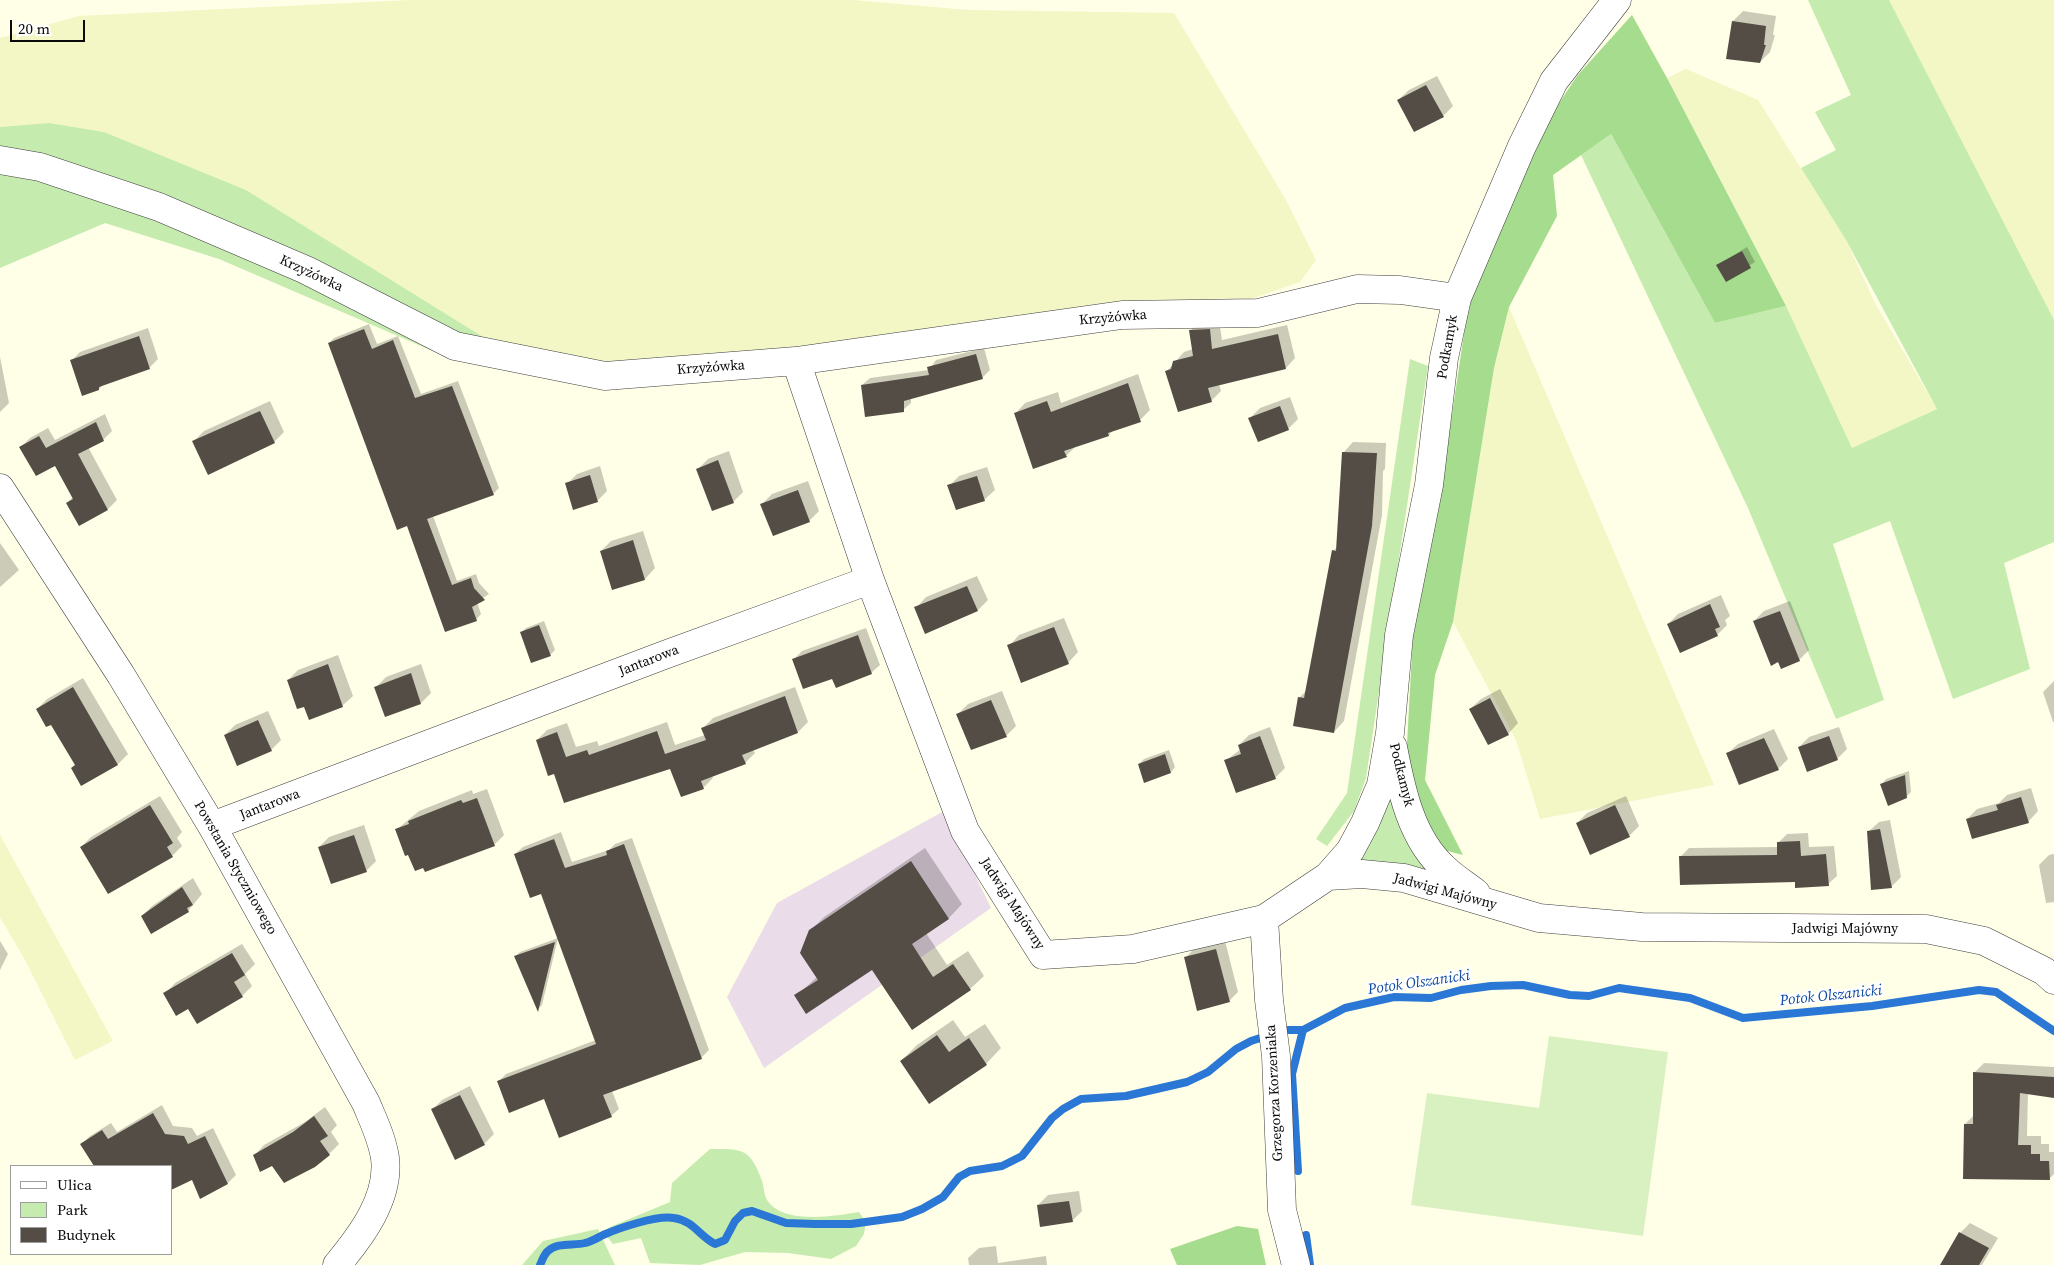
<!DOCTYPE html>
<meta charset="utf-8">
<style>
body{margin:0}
#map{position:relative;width:2054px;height:1265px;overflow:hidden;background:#fffee6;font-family:"Source Serif 4",serif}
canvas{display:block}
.legend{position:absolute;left:10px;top:1165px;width:162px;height:90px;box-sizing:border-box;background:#fff;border:1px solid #9d9d9d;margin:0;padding:6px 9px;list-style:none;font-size:15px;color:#0a0a0a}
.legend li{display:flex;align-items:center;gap:10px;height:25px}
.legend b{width:25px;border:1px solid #9d9d9d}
.scale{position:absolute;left:10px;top:20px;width:75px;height:22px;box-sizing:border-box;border:2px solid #0a0a0a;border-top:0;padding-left:6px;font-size:15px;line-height:18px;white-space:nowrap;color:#0a0a0a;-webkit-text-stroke:4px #fff;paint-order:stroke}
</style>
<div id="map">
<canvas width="2054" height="1265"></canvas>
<ul class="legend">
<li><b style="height:6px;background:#fff"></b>Ulica</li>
<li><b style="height:14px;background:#c5ebae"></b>Park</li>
<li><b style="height:14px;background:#534d45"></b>Budynek</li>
</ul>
<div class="scale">20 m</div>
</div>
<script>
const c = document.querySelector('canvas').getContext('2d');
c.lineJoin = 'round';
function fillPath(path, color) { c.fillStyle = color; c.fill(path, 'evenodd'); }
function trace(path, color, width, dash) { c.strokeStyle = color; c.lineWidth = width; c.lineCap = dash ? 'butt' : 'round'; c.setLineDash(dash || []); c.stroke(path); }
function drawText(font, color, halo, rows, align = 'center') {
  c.font = font + ' "Source Serif 4",serif'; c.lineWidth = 5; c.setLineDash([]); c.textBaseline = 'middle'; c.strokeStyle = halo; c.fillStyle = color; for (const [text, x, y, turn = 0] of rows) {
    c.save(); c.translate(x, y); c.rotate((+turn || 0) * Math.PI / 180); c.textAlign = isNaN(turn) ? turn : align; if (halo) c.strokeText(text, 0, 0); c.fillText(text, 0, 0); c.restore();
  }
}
const industrial = new Path2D(`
 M944,811l47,97 -227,160 -37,-71 50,-94z`);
const farmland = new Path2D(`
 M411,0h441l116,10 206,3 112,187 30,60 -16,22 -55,19 -617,68 -141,-29 -241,-150 -142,-58 -55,-9 -49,4v-89l79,-22z
 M1889,0h165v320z
 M1686,69l72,31 88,140 29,63 62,106 -85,39 -66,-142 -119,-228z
 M1509,307l205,478 -174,34 -24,-79 -63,-118 41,-254z
 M0,835l113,206 -38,19 -50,-100 -25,-43z`);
const green = new Path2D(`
 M1808,0h81l165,320v222l-50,21 26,106 -77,30 -63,-178 -57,23 51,156 -48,19 -88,-211 -167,-353 30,-21 104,189 71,-17 66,142 85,-39 -91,-169 -45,-72 35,-18 -21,-38 36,-17z
 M49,123l55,9 142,58 266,165 -512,-202v-26z
 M0,167l147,40 313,144 -4,10 -237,-102 -114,-36 -105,45z
 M1410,359l18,7 -62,412 -12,33 -27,35 -11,-7 31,-46z
 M1385,778l63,103 -90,-18z
 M710,1149c33,0 40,-1 52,32 2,6 2,14 5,19 16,25 68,16 92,12l7,10 -2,12 -8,12 -25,13 -43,-6 -43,-1 -45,13 -50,-2 -9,-25 -28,6 -8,-10 5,-7 60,-25 2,-19z
 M598,1229l17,36h-93l21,-24z`);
const forest = new Path2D(`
 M1632,15l35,63 119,228 -71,17 -104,-189 -58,41 4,41 -48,91 -15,61 -41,254 -18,53 -10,105 38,75 -19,-5 -39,-69 8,-147 27,-140 29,-193 61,-154 47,-71z
 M1237,1226l21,3 8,36h-89l-7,-16z`);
const pitch = new Path2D(`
 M1549,1036l119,16 -25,184 -232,-31 16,-112 112,15z`);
const shadow = new Path2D(`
 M1743,11l33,5 -3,19h2l-5,17 -10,10 -27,-41z
 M1437,76l16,30 -10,10 -45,-16 11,-10z
 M1747,247l8,15 -29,18 -8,-15z
 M1200,320h19l3,20 65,-15 8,33 -9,10 -67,16 2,7 -9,9 -33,11 -12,-40 17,-19 9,-3 -2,-19z
 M369,324l8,20 21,-8 23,58 37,-13 41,107 -6,6 -60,22 24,65 19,-7 3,9 10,11 -12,8 4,12 -5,6 -68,-96 -79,-181 5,-5z
 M148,328l10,31 -8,8 -46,17 -5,5 -28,-28 9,-9z
 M984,348l6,22 -8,8 -71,20v5l-8,7 -41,-25 8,-7 59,-8 7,-10z
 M0,357l9,46 -9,9z
 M1138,374l12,36 -10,10 -26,9 -5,6 -33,11 -10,10 -51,-42 10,-11 33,-11 3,11z
 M1290,397l8,22 -10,10 -38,-11 10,-10z
 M270,401l14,31 -10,10 -80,-1 10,-10z
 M105,414l7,17 -9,9 -15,7 29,53 -9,9 -29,16 -12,-22 6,-6 -18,-33 -34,-17 9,-9 18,-10 7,12z
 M1353,442l33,1 -1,26 -2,2 -1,44 -38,206 -10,11 -35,-34 8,-8 26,-139 5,-5 5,-93z
 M729,451l14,41 -10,10 -35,-33 10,-10z
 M600,466l7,25 -10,10 -30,-17 10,-10z
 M987,467l8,23 -11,10 -35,-14 10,-10z
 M808,481l11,30 -10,10 -47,-17 10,-10z
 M643,531l12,37 -10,11 -32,10 -12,-38 10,-10z
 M0,543l19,27 -19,17z
 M977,576l11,24 -10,10 -52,22 -10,-24 10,-11z
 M1721,595l9,21 -5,4 2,5 -10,10 -49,-11 10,-10z
 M1790,601l19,49 -10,10 -45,-39 10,-10z
 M1064,618l14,34 -10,11 -59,-17 10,-11z
 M544,621l11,29 -5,5 -29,-22 5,-5z
 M866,628l14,37 -9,8 -38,4 -40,-17 9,-9z
 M338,655l15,41 -11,10 -38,-1 -16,-25 10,-10z
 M421,664l10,29 -10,10 -35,12 -10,-28 10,-10z
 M83,678l45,76 -10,10 -36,21 -6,-21 -24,-41 -15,-14 10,-10z
 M2054,681v41h-1l-10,-30z
 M795,687l13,35 -10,10 -45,17 2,4 -10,10 -33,13 1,2 -10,10 -32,-21 -116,6 -18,-33 10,-10 20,-7 9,24 21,-6 2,5 68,-24 8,23 30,-10 -3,-6 11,-11z
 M1500,689l18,34 -10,11 -38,-25 11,-10z
 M1002,691l14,35 -10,10 -48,-22 10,-10z
 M268,711l13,29 -10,10 -46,-15 10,-10z
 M1270,727l15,41 -10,10 -50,-17 16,-12 -2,-4 10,-10z
 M1839,727l8,22 -10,10 -38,-12 10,-10z
 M1774,729l14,30 -10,10 -51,-15 11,-10z
 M1169,750l6,17 -4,5 -32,-8 5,-5z
 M1909,771l2,21 -5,5 -24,-13 4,-5z
 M2031,788l7,23 -10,11 -61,-3 10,-10 22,-6 8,-8z
 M487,789l17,46 -10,10 -98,-15 23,-19 53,-21 1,4z
 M160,796l22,36 -5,6 5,8 -10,10 -91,-9 10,-10z
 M1626,796l13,30 -10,10 -52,-13 10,-10z
 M1890,820l11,57 -10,10 -23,-55 11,-10z
 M364,825l12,36 -10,10 -47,-24 10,-10z
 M561,832l11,30 37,-12 6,-6 17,-6 77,212 -8,8 -89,33 7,18 -8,7 -112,-35 7,-7 90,-34 -54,-148 -27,-38 8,-7z
 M1808,833l1,14 25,-1 3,30 -9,8 -32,-3 -116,-24 9,-9 89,-1v-4l9,-9z
 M925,848l37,56 -13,14 -23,15 21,32 21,-14 16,25 -14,13 -97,-21 -77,28 21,-19 -7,-46 14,-14z
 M2054,854v48l-8,1 -7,-38 10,-10z
 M193,878l9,16 -14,17 -46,5 10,-10z
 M558,938l-16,67 -4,4 -22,-53 4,-4z
 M0,941l8,13 -8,16z
 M1225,941l13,51 -9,9 -44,-43 9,-9z
 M242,944l13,20 -10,10 7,12 -10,10 -54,11 -23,-13 10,-11z
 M953,1020l12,17 20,-13 16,24 -15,16 -56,38 -29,-41 16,-16z
 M1984,1063l70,4v29l-26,-3 -1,43h14v8h8v8h5v22l-5,5 -84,-55 9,-9 1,-43z
 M470,1086l24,48 -10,10 -52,-34 10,-10z
 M162,1105l11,21 19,2 5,8 16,-8 23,47 -8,8 -36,-4 -21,-13h-75l-14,-22 8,-8 21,-13 6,9z
 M325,1107l12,18 -6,7 8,12 -10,10 -57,10 -18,-8 10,-11 41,-23z
 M1079,1191l3,20 -10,10 -34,-16 10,-10z
 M1970,1223l28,15 -16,27h-40l18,-32z
 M996,1246l2,17 48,-7 1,9h-78l-1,-7 11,-10z`);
const stream = new Path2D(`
 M1298,1171l-6,-97 11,-44
 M1306,1235l4,30
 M540,1265c2,-4 4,-11 8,-14 9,-9 26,-5 37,-8 6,-1 12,-5 18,-8 16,-7 54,-20 71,-17 20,3 25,18 41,26l10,-4 10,-19 8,-8 9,-2 34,12 29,1h36l51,-7 20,-8 21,-12 16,-20 11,-6 32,-5 20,-10 30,-38 11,-9 18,-10 45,-3 61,-14 21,-10 28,-23 15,-8 34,-11h18l42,-22 49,-11 37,1 30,-8 30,-4 32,-1 47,10 19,1 30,-8 71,10 53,20 129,-12 107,-16 17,2 58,39`);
const building = new Path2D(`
 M1732,21l34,5 -2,19h2l-6,18 -34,-4z
 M1426,85l18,32 -30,15 -17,-32z
 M1742,251l9,17 -25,14 -10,-17z
 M364,329l8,20 21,-9 22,58 37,-12 42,109 -67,24 25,66 19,-7 3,10 11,12 -13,7 5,14 -32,11 -38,-106 -10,4 -69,-187z
 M1210,329l2,20 66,-15 8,35 -78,19 4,14 -34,10 -13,-41 6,-2 2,-8 20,-5 -4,-26z
 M139,336l11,33 -51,18v3l-17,6 -12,-36z
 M976,354l7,25 -79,22v11l-39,5 -4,-32 68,-10 -2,-8z
 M1128,383l13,39 -33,11 1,3 -45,15 3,6 -34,12 -19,-56 33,-12 4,11z
 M1280,406l9,24 -31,12 -10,-24z
 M260,411l15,32 -67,32 -16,-34z
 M96,422l8,19 -26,13 30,56 -29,16 -13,-23 7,-4 -18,-33 -19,10 -17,-29 20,-11 7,12z
 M1342,452l35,1 -5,73 -38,207 -41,-7 5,-29 6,1 28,-148 4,1z
 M718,460l16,43 -22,8 -16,-42z
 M590,475l8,27 -25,8 -8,-27z
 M977,476l8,25 -29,9 -9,-25z
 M798,490l12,32 -37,14 -13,-32z
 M633,540l12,40 -33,10 -12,-39z
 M967,586l11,25 -53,23 -11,-27z
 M1710,604l10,23 -5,2 3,7 -38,17 -13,-29z
 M1780,611l20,50 -19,8 -3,-7 -7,4 -18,-45z
 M539,625l12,31 -20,7 -11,-31z
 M1054,627l15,37 -48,19 -14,-38z
 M858,635l14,39 -36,14 -4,-9 -29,10 -11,-30z
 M328,664l15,43 -34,13 -5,-13 -7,2 -10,-29z
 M411,673l10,31 -36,13 -11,-30z
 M73,687l45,78 -37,21 -10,-18 4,-3 -24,-40 -5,2 -10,-18z
 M785,696l13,37 -56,22 4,9 -45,17 3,8 -23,8 -11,-28 -106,34 -10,-29 -6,2 -12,-36 21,-8 9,25 21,-7 2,5 68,-24 8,23 41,-14 -5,-12z
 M1490,698l19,37 -21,10 -19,-36z
 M991,700l16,37 -36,13 -15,-36z
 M258,720l14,31 -35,15 -13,-31z
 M1260,736l16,43 -40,14 -12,-33 17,-6 -3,-9z
 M1829,736l9,24 -31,12 -9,-25z
 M1764,738l15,32 -40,15 -13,-32z
 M1165,754l6,19 -27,10 -6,-19z
 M1905,775l2,23 -19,8 -8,-22z
 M2021,797l8,26 -57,16 -6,-20 32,-9 -2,-5z
 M477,798l18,48 -70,26 -2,-4 -8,3 -7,-16 -3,1 -10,-27 14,-5 -1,-3 53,-21 2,3z
 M150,805l23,38 -6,4 6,10 -65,37 -28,-47z
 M1615,805l15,32 -40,18 -14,-32z
 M1880,829l12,59 -21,2 -4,-59z
 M354,835l13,37 -36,12 -13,-37z
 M554,839l11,29 42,-13 -1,-4 18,-7 78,215 -99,36 9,22 -53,21 -15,-39 -35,14 -12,-32 99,-37 -55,-150 -11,4 -16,-44z
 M1800,841l1,15 25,-2 3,32 -34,2v-6l-115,3 -1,-29 98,-1v-13z
 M911,861l38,58 -37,25 21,33 20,-13 18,26 -59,40 -40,-60 -66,44 -12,-19 24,-15 -18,-27 9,-23z
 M182,887l11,18 -6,3 2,4 -38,22 -10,-18z
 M555,942l-17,70 -24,-56z
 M1216,949l14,53 -33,9 -13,-54z
 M232,953l13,22 -11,7 9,15 -46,27 -9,-15 -12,7 -13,-23z
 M937,1035l12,17 20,-14 18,27 -58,39 -29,-43z
 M1973,1072l81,5v21l-34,-5 -2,52h13v9h9v7h9l1,19 -87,-1 1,-55h9z
 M460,1095l25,50 -30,15 -24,-51z
 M153,1113l12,21 19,2 4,8 17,-8 23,48 -28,15 -8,-19 -21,10v-24h-77l-14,-22 22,-14 6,9z
 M314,1116l14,20 -8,5 10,14 -15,12 -31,16 -12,-17 -12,6 -7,-17 40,-23z
 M1069,1201l4,21 -33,5 -3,-22z
 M1959,1232l30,16 -10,17h-39z`);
const minor = new Path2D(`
 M0,160l40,7 119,40 147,63 149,76 150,30 191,-15 326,-46 136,-2 99,-24 43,1 57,8
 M796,361l74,219 95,251 78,124 90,-6 131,-30 64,-43 34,-2 42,4 135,40 103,9 284,2 58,12 60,30 10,9
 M0,488l121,187 91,151 154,277c7,17 16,35 19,55 5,40 -24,78 -48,107
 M1393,747c8,42 18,92 52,122 9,9 21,16 31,24
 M212,826l455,-172 203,-74
 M1328,876l22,-25 15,-28 16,-38 9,-52 9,-98 30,-150 15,-127 13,-60 65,-152 32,-65 63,-81
 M1264,919l5,81 7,56 6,154 14,55`);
const streetNames = [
 ["Krzyżówka",311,274,25],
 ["Krzyżówka",1113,318,-5],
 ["Podkamyk",1448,347,-80],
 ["Krzyżówka",711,368,-4],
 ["Jantarowa",649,661,-21],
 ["Podkamyk",1401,775,76],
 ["Jantarowa",270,805,-21],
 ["Powstania Styczniowego",235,868,60],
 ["Jadwigi Majówny",1445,892,15],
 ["Jadwigi Majówny",1012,904,57],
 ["Jadwigi Majówny",1845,929],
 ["Grzegorza Korzeniaka",1275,1093,-93]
];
const waterNames = [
 ["Potok Olszanicki",1419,983,-8],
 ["Potok Olszanicki",1831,996,-6]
];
fillPath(industrial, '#eadce9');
fillPath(farmland, '#f3f6c5');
fillPath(green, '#c5ebae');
fillPath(forest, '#a5dc8d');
fillPath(pitch, '#d9f1c1');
fillPath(shadow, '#0003');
trace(stream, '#2a77d5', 8);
fillPath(building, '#534d45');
trace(minor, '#3d3d3d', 29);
trace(minor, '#fff', 28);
drawText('14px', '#0a0a0a', '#fff', streetNames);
drawText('italic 15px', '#0d4aa1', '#fff', waterNames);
</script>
